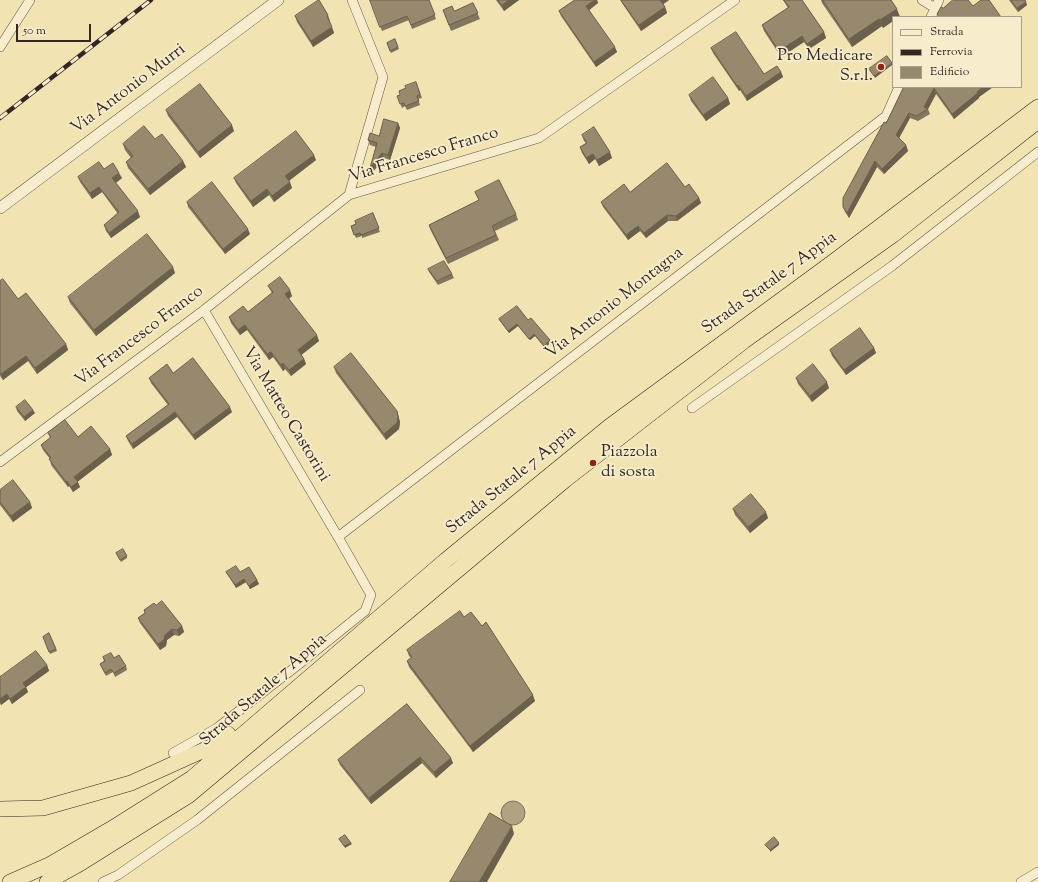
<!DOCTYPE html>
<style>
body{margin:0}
#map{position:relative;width:1038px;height:882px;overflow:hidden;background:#f2e3b2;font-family:"Sorts Mill Goudy",serif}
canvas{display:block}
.legend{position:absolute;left:892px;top:16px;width:130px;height:72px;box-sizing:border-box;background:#f7edcd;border:1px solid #a99e89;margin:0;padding:5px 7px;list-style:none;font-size:12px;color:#342722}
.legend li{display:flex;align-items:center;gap:8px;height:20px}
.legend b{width:20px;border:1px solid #a99e89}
.scale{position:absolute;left:16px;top:24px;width:75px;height:18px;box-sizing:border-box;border:2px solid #342722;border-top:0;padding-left:5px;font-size:12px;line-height:14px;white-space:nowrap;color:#342722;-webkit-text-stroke:3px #f7edcd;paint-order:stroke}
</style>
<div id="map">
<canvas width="1038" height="882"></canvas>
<ul class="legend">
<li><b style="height:5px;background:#f7edcd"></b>Strada</li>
<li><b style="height:5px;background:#342722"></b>Ferrovia</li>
<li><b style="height:11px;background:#97896d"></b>Edificio</li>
</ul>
<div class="scale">50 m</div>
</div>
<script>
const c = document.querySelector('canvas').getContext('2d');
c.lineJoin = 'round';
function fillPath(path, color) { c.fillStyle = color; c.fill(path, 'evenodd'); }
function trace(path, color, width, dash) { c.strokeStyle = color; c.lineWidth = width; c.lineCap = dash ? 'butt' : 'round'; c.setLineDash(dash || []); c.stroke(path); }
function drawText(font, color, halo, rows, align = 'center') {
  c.font = font + ' "Sorts Mill Goudy",serif'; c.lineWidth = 3.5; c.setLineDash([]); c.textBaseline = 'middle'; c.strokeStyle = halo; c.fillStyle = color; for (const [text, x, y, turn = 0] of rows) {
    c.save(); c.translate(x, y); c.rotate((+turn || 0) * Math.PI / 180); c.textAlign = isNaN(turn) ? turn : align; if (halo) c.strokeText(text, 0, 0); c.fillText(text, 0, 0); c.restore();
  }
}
const water = new Path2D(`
 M501 813a12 12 0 1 1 24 0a12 12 0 1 1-24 0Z`);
const minor = new Path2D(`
 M922,0l13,8
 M931,17l8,-17
 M0,47l30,-47
 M349,195l34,-118 -31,-77
 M692,408l200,-142 146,-114
 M0,462l204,-152 145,-115 190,-57 196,-138
 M338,537l548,-421 13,-29
 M173,753l44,-25 86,-67 62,-50 6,-16 -33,-58 -134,-227
 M103,882l15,-7 79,-55 163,-130
 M1021,882l17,-10`);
const tertiary = new Path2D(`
 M0,208l278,-208`);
const trunk = new Path2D(`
 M0,809l43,-1 88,-25 82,-37 15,-12
 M10,882l41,-18 60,-35 81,-51 254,-218 164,-134 223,-164 205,-155
 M47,882l34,-19 107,-67 377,-316 179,-139 149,-106 145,-114`);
const rail = new Path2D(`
 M0,118l151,-118`);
const wall = new Path2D(`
 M370,0h59l7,19 -24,10 -3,-9 -27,11z
 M496,0h23l-15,11z
 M575,0h22l1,3 -9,7 28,42 -21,15 -35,-51 -2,-5z
 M621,0h48l-6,4 2,3 2,6 -26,18 -19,-28z
 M783,0h19l22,32 2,6 -17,11 -5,-7 -23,15 -17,-26 -2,-6 26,-17z
 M821,0h70l9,17h-7v4l-10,7 -1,-2 -30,21 -30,-44z
 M1009,0h16l2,5 -9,7z
 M473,3l7,16 -29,12 -8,-21 11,1z
 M328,15l2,6h-1l5,12 -21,14 -16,-25 -2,-6z
 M395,39l4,10 -8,4 -4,-10z
 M711,48l53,26 17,-2 2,5 -36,24 -7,-11 -1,1 -26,-38z
 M416,82l6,16 -4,1 2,6 -13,5 -2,-4 -3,2 -5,-12 3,-1 6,-7z
 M904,87h89l-14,10v1l-25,21 -18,-25 -8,15 2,5 -12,7 -8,-3 -11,20 7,7 2,6 -24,23 -7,-7 -28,51 -4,-6 -2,-5 43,-84z
 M689,95l39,3 2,6 -24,17 -15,-20z
 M166,110l68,21 -34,27 -32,-42z
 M398,123l2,5 -10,32 -6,-2 -12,15 -2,-5 6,-21 -6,-2 -2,-5 11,-4z
 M582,135l30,23 -13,8 -4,-7 -6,5 -7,-11 -2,-6 6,-4 -2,-2z
 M155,139l28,22 3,6 -36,28 -22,-27 -2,-6 5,-4 -6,-8 -2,-6z
 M316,160l-27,21 3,7 -18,14 -5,-7 -16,12 -17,-24 -2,-5z
 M104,169l18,9 -6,5 24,34 -29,21 -5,-7 -2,-6 14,-11 -16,-22 -10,7 -12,-17 -2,-5z
 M685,187l14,11 2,5 -24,18h-9l-22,17 -6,-7 -12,9 -25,-33 -2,-5 29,-10z
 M475,192l41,22 2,6 -23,11 4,9 -51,24 -17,-33 -2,-6 50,-25z
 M187,202l63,32 -25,20 -37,-47z
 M373,213l7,19 -18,6v-2l-6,2 -5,-12 5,-2z
 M428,269l24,5 2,4 -16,7 -9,-13z
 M175,273l-79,63 -26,-33 -2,-6z
 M0,281l18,18 48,45 2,6 -31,24 -9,-13 -25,19 -3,-4z
 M268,286l24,10 -3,3 30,42 -18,14 3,4 2,5 -15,12 -6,-7 -2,2 -10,-14 -4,3 -22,-30 -7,5 -9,-12 -2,-6 19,-5 24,-19z
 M499,319l29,1 23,22 -6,6 -10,-12 -5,4 -12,-14 -9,7 -9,-12z
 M874,348l2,5 -30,22 -14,-19 -2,-6z
 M334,367l63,44 3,11 -1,7 -13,11 -50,-67z
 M149,378l83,34 -37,28 -18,-23 -44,32 -5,-8 -2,-5 42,-31 -17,-22z
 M796,378l33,10 -17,14 -14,-18z
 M16,407l19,6 -10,8 -8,-10z
 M48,433l30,4 32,12 2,6 -35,27 3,5 -7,5 -4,-6 -1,1 -17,-22 -1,-6 -7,-9 -2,-5 9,-7z
 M0,490l30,12 2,6 -19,14 -13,-17z
 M733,509l35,9 -18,15 -15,-18z
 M116,553l11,3v2l-6,4z
 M226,572h14l17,8 2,4 -9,5 -4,-7 -10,6 -8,-13z
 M156,605l26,21 2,6 -5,4 -5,-1 -7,5 -1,6 -6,4 -20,-27 -2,-5 7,-5 -1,-3z
 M464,617l71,84 -62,51 -64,-85 -2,-6 4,-3 -2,-2 -2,-6z
 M49,633l8,18 -7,3 -7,-17z
 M103,657l11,1 12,8 1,4 -12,7 -2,-5 -7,4 -6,-12 4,-3z
 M47,665l2,6 -23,16 2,5 -16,12 -3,-5 -8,6 -1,-2v-26z
 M407,704l46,59 -17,15 -14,-15 -51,41 -31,-39 -2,-5z`);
const shadedWall = new Path2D(`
 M509,0h10l-15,11 -2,-6z
 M595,0h2l1,3 -10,8 -2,-5z
 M660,0h9l-7,5z
 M1026,2l1,3 -9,7 -1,-4z
 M665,7l2,6 -26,18 -2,-6z
 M897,9l3,8h-7v4l-10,7 -3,-8z
 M879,19l3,7 -30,21 -3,-8z
 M332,27l2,6 -21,14 -2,-6z
 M824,32l2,6 -17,11 -2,-5z
 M802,36l2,6 -23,15 -2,-6z
 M615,47l2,5 -21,15 -2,-5z
 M892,63v2l-17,13 -1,-2z
 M781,72l2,5 -36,24 -1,-5z
 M738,85l2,5 -1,1 -2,-5z
 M983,87h10l-14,10v1l-25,21 -2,-5 25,-22z
 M934,88l2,6 -8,15 -4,-2z
 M728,98l2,6 -24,17 -3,-6z
 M909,113l1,5 -12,22 -2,-5z
 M398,123l2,5 -10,32 -2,-5z
 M232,125l2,6 -34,27 -2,-6z
 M906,145l2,6 -24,23 -2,-5z
 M610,152l2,6 -13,8 -2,-6z
 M382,153l2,5 -12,15 -2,-5z
 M593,154l2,5 -6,5 -3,-6z
 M314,155l2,5 -29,22 -2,-6z
 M183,161l3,6 -36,28 -2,-6z
 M875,161l2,6 -28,51 -2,-5z
 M119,173l3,5 -8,6 -2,-6z
 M290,182l2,6 -18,14 -2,-6z
 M99,187l3,5 -10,7 -2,-6z
 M267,189l2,6 -16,12 -2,-6z
 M699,198l2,5 -24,18 -1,-5z
 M138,211l2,6 -29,21 -2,-5z
 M667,215l1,6 -22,17 -2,-5z
 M638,226l2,5 -12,9 -2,-5z
 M248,229l2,5 -25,20 -2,-5z
 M173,267l2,6 -79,63 -2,-6z
 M290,290l2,6 -5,4 -2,-6z
 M517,324l1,2 -9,7 -1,-2z
 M245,325l2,5 -7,5 -2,-5z
 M534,334l1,2 -5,4 -1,-1z
 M317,335l2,6 -19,15 -2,-6z
 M550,340l1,2 -6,6 -1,-2z
 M66,344l2,6 -31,24 -2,-6z
 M874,348l2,5 -30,22 -2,-5z
 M271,352l2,5 -4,3 -2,-6z
 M26,356l2,5 -25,19 -2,-6z
 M304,359l2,5 -15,12 -2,-6z
 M283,363l2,6 -2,2 -2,-6z
 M827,382l2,6 -17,14 -2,-6z
 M230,407l2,5 -37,28 -2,-5z
 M33,410l2,3 -10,8 -1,-4z
 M397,411l3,11 -1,7 -13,11 -2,-6z
 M175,412l2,5 -44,32 -1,-5z
 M110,449l2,6 -36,28 -2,-6z
 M67,481l2,5 -1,1 -2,-5z
 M78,482l2,5 -7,5 -2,-5z
 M30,502l2,6 -19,14 -2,-6z
 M766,512l2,6 -18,15 -2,-6z
 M244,579l2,3 -10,6 -1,-3z
 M257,580l2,4 -9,5 -1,-3z
 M182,626l2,6 -5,4 -2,-6z
 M172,629l2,6 -7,5 -1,6 -6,4 -2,-6 7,-9z
 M47,665l2,6 -24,17 -2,-5z
 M26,687l2,5 -16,12 -2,-5z
 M7,694l2,5 -8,6 -1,-3v-3z
 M533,695l2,6 -62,51 -3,-6z
 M420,757l2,6 -51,41 -2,-6z
 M451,758l2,5 -17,15 -2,-6z
 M512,826l2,8 -27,48h-8z
 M351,843l1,1 -7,4 -1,-2z
 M779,843v2l-9,7v-2z`);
const building = new Path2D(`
 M319,0l9,15 -1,1 5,11 -21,14 -16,-25z
 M370,0h59l6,15 -24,10 -4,-9 -27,11z
 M498,0h11l-7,5z
 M575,0h20l-9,6 29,41 -21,15 -35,-51z
 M621,0h39l5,7 -26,18z
 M784,0h18l22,32 -17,12 -5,-8 -23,15 -17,-26 27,-18z
 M823,0h68l6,9 -17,11 -1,-1 -30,20z
 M953,0h15l5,6 8,-6h8l12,17h-62l-2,-3 4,-7 2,1z
 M1011,0h14l1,2 -9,6z
 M473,3l5,10 -29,12 -6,-15 9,-4 2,5z
 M736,32l28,42 13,-8 4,6 -35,24 -8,-11 -1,1 -26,-38z
 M395,39l3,8 -8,4 -3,-8z
 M887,56l5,7 -18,13 -5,-7z
 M713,77l15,21 -25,17 -14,-20z
 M416,82l4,12 -3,2 2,5 -14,5 -1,-3 -4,1 -3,-8 3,-1 -1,-4 7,-3 -1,-2z
 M200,84l32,41 -34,27 -32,-42z
 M904,87h79l-6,5 1,1 -26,21 -18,-26 -10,19 4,2 -12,7 -7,-3 -13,22 10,10 -24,24 -7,-8 -28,52 -4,-6v-9l41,-76 2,1z
 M384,119l14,4 -10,32 -6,-2 -12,15 7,-25 -9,-3 2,-7 9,3z
 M144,126l11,13 7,-5 21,27 -35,28 -22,-27 7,-6 -10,-12z
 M594,127l16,25 -13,8 -4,-6 -7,4 -6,-11 7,-4 -5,-8z
 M296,131l18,24 -29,21 5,6 -18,14 -5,-7 -16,12 -17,-23z
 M99,162l5,7 9,-6 6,10 -7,5 26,33 -29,22 -5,-8 15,-13 -20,-25 -9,6 -12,-16z
 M667,163l18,24 4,-3 10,14 -23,18 -9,-1 -23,18 -6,-7 -12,9 -25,-33 23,-18 6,8z
 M499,180l17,34 -24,12 4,9 -50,23 -17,-33 50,-25 -4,-8z
 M212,182l36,47 -25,20 -36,-47z
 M373,213l6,15 -18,7 -1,-2 -6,2 -3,-9 5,-2 -1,-3z
 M147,234l26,33 -79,63 -26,-33z
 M444,261l8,13 -15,7 -9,-12z
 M280,277l10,13 -5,4 32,41 -19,15 6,9 -15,11 -6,-7 -2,2 -10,-13 -4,2 -22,-29 -7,5 -9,-13 14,-11 5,6 25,-20 -5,-6z
 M3,279l15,20 8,-6 40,51 -31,24 -9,-12 -25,18 -1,-1v-92z
 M517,306l11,14 3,-2 19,22 -6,6 -10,-12 -5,5 -12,-15 -9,7 -9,-12z
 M860,328l14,20 -30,22 -14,-20z
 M351,353l46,58 1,5 -1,7 -13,11 -50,-67z
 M193,358l37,49 -37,28 -18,-23 -43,32 -6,-8 43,-32 -20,-26 18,-14 6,9z
 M813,364l14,18 -17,14 -14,-18z
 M25,400l8,10 -9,7 -8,-10z
 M65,420l13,17 13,-11 19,23 -36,28 4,5 -7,5 -4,-6 -1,1 -17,-23 2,-1 -10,-13 10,-8 -3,-4z
 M13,480l17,22 -19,14 -11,-14v-12z
 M751,494l15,18 -18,15 -15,-18z
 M123,549l4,7 -7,4 -4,-7z
 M236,566l4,6 9,-5 8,13 -8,6 -5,-7 -9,6 -9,-13z
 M162,601l20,25 -5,4 -5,-1 -7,6 -1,5 -6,4 -20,-26 7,-5 -1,-3 10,-7 2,2z
 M460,611l4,6 7,-5 11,14 4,-4 47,73 -63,51 -63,-85 5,-4 -5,-7z
 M49,633l7,16 -7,3 -6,-15z
 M36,651l11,14 -24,18 3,4 -16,12 -3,-5 -7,5v-22z
 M111,653l3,5 5,-3 7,11 -12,7 -3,-4 -6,4 -5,-9 5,-3 -2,-4z
 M407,704l44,54 -17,14 -14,-15 -51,41 -31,-38z
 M490,813l22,13 -33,56h-29z
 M345,835l6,8 -7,3 -5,-7z
 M774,837l5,6 -9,7 -5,-5z`);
const markers = [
 [881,67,4,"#8f2418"],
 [593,463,4,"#8f2418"]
];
const poiNames = [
 ["Pro Medicare",873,57],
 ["S.r.l.",873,77],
 ["Piazzola",601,453,"left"],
 ["di sosta",601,473,"left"]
];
const streetNames = [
 ["Via Antonio Murri",129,90,-37],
 ["Via Francesco Franco",424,156,-17],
 ["Strada Statale 7 Appia",770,284,-36],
 ["Via Antonio Montagna",615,304,-38],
 ["Via Francesco Franco",140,337,-37],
 ["Via Matteo Castorini",285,415,59],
 ["Strada Statale 7 Appia",512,481,-39],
 ["Strada Statale 7 Appia",264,691,-41]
];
fillPath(water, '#b1a381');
trace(water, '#7f715b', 1);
trace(minor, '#645646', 10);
trace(tertiary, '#645646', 12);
trace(trunk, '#342722', 16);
trace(minor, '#f7edcd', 9);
trace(tertiary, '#f7edcd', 11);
trace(trunk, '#f2e3b2', 15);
trace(rail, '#342722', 4.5);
trace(rail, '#f7edcd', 3, [9]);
fillPath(wall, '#82765e');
fillPath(shadedWall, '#6a604c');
fillPath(building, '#97896d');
trace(building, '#6a604c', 1);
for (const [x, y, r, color] of markers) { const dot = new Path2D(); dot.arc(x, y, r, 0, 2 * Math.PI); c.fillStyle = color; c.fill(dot); trace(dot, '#f7edcd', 1.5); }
drawText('17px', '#342722', '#f7edcd', poiNames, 'right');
drawText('17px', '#342722', '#f7edcd', streetNames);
</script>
